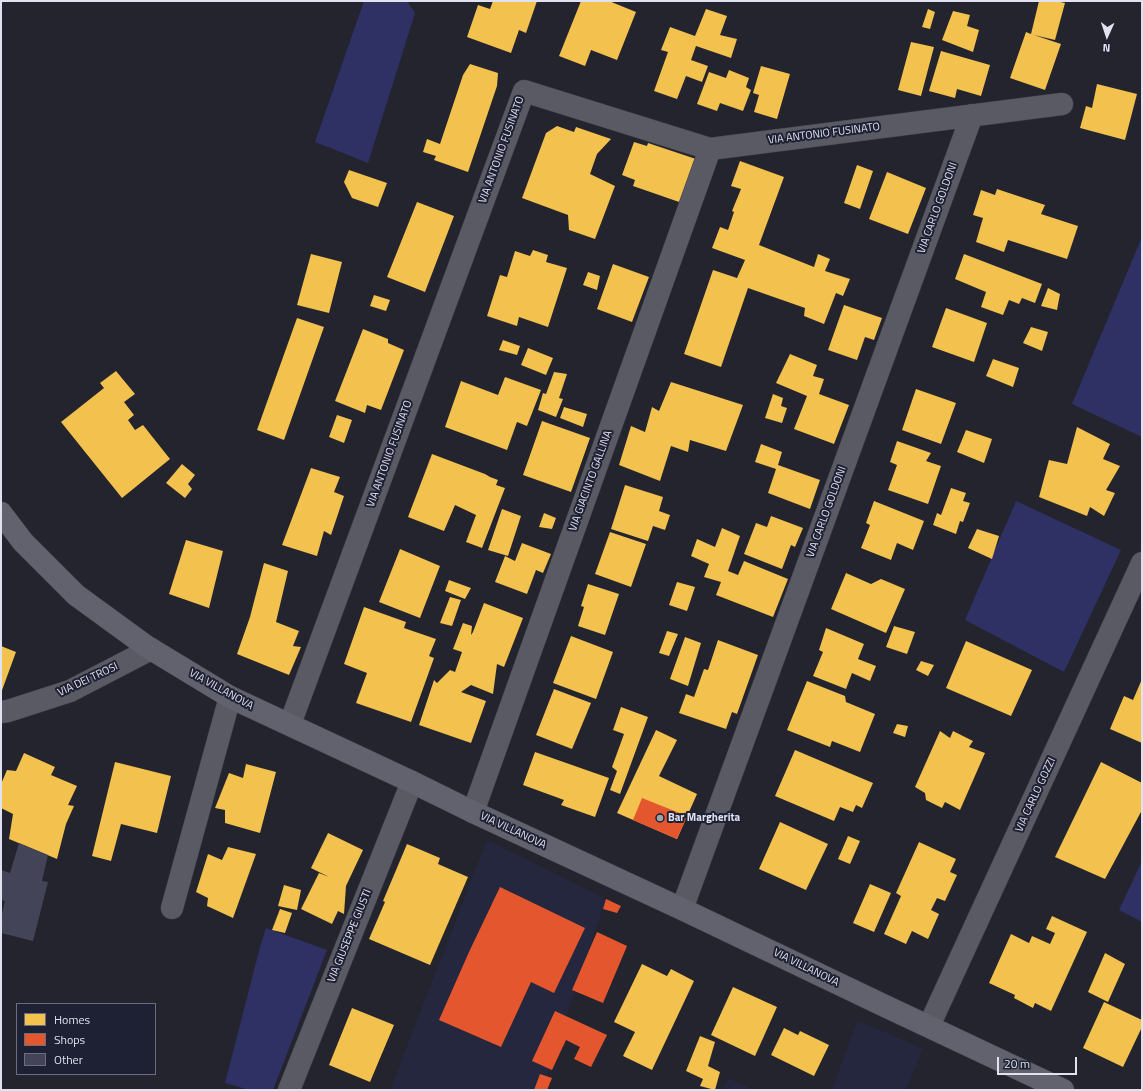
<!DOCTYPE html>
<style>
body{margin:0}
#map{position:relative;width:1143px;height:1091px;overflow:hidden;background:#23242e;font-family:"Titillium Web",sans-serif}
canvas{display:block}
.frame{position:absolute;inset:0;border:2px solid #e0e2ef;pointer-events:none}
.legend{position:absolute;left:16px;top:1003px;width:140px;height:72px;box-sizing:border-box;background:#1e2033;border:1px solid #6c6e7e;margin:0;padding:5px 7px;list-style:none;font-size:12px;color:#e0e2ef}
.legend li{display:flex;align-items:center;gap:8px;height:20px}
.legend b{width:20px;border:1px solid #6c6e7e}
.north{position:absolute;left:1087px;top:16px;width:40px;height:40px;-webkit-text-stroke:3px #1e2033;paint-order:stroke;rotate:183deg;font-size:11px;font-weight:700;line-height:16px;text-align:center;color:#e0e2ef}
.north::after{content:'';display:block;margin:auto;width:14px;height:18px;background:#e0e2ef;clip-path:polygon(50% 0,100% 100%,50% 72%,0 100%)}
.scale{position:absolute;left:997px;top:1057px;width:80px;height:18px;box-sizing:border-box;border:2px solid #e0e2ef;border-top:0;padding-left:5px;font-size:12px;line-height:14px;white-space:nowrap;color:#e0e2ef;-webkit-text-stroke:3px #1e2033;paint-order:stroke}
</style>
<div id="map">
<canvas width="1143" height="1091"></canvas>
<div class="frame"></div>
<ul class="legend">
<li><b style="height:11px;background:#f2c14e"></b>Homes</li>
<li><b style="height:11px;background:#e4572e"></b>Shops</li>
<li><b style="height:11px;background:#434457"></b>Other</li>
</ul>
<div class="north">N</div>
<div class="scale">20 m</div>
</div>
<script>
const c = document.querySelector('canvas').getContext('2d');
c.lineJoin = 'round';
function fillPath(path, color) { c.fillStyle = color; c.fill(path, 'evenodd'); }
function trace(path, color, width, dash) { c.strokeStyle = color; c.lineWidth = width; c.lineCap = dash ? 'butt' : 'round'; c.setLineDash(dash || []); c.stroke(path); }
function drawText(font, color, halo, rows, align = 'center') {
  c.font = font + ' "Titillium Web",sans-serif'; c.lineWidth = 4; c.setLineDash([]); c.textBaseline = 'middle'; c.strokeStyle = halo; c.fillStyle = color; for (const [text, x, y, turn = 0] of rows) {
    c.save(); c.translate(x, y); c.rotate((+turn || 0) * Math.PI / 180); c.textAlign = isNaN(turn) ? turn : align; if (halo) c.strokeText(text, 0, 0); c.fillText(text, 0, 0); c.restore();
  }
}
const built = new Path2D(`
 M487,840l119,59 -64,191h-152z
 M857,1021l28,11 38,17 -17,41h-74z
 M728,1078l26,12h-31z`);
const green = new Path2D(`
 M364,1h43l8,12 -47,150 -53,-21z
 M1142,237v200l-70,-33z
 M1016,501l105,49 -57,122 -99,-52z
 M1142,861v61l-23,-12z
 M266,928l61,22 -54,140h-24l-24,-7 35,-136z`);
const homes = new Path2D(`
 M493,1h44l-11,32 -7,-3 -8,23 -44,-16 11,-32 12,4z
 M581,1h28l27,11 -19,48 -26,-10 -6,16 -26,-10z
 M1039,1h17l9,2 -10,37 -21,-5 27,9 -16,46 -35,-12 16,-46 5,2z
 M706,9l21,7 -7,19 17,4 -6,19 -35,-12 -5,14 17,6 -6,16 -16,-6 -9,23 -23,-8 14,-39 -7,-2 9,-23 25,9z
 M928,9l7,3 -5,17 -8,-2z
 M953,11l17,4 -3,11 12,4 -6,22 -31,-12z
 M911,42l23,5 -13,49 -23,-6z
 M941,51l49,14 -9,31 -24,-7 -2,9 -26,-7z
 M470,64l28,9 -1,13 -29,86 -34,-12 2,-4 -13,-4 4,-13 13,5 23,-69z
 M761,66l29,8 -13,45 -23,-7 5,-17 -6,-2z
 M729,70l20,8 -3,9 5,3 -8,21 -23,-8 -3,8 -20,-7 12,-32 17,6z
 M1097,84l40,10 -12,46 -45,-12 6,-22 6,2z
 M557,126l17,6 2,-5 35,12 -14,15 -7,20 25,12 -20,53 -26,-9 -1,-15 -46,-17 24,-65z
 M634,142l13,4 1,-3 48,16 -14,44 -49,-17 2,-6 -13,-5z
 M740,161l44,16 -25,68 55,22 4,-13 12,5 -5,12 25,8 -7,17 -7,-3 -12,31 -20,-8 1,-8 -57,-20 -27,79 -37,-13 29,-84 24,8 8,-18 -33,-12 8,-21 8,3 6,-18 -2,-1 9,-22 -10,-3z
 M857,165l16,6 -13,38 -16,-6z
 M349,170l38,13 -9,24 -26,-9 -8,-16z
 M887,172l39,16 -18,46 -39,-15z
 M997,189l48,16 -4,9 37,12 -11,33 -59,-19 -4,12 -28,-10 7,-24 -10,-3 8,-25 14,5z
 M417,202l37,14 -29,76 -38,-15z
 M533,250l15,5 -2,7 21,6 -19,59 -29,-10 -2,9 -30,-10 13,-41 7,2 8,-26 15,5z
 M311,254l31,8 -13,51 -32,-8z
 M964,254l78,30 -7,19 -13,-5 -3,6 -10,-4 -6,15 -22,-8 5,-15 -31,-13z
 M613,264l36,13 -17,45 -35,-13z
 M588,272l12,4 -3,14 -14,-5z
 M1048,288l12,6 -3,16 -16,-4z
 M374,295l16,5 -4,11 -16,-5z
 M844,305l38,13 -8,22 -9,-3 -8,23 -29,-10z
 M946,308l41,15 -13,39 -42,-15z
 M297,318l27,9 -40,113 -27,-10z
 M1031,327l17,5 -6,19 -19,-8z
 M363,329l25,10v4l16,7 -23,60 -14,-5 -2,8 -30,-12z
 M503,340l17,6 -3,9 -18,-5z
 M528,348l25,10 -7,17 -25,-10z
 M790,354l27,11 -4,11 11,3 -5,15 30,11 -15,39 -40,-15 13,-33 -31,-13z
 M993,359l26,9 -6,19 -27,-11z
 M116,371l19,23 -11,8 10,13 -6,5 7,10 8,-5 27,34 -48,39 -61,-76 43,-34 -4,-5z
 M554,372l13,2 -8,24 4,1 -7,18 -18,-7 5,-17 3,1z
 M505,377l36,13 -14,36 -10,-4 -10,28 -62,-23 16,-46 37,14z
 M671,382l72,23 -17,46 -36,-11 -2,12 -17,-6 -11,35 -41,-16 12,-39 14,6 7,-25 7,4z
 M916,389l40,14 -15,41 -39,-14z
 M773,394l10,4 -2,8 6,2 -5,15 -17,-5z
 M564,407l23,7 -4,13 -23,-9z
 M337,415l15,5 -8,23 -15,-6z
 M542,421l48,17 -19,54 -48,-17z
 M1077,427l33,17 -7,15 17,7 -14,24 9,3 -11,23 -14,-9 -3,9 -48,-19 10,-37 18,4z
 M966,430l26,9 -8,24 -27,-11z
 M897,441l34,12 -5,8 15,5 -13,38 -40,-14 9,-25 -7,-3z
 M761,444l21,8 -4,13 42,15 -10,29 -42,-16 8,-24 -21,-7z
 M432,454l53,20 5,3 8,3 -2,5 9,3 -23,60 -16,-6 10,-27 -21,-10 -11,26 -36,-14z
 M182,464l13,11 -7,9 4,5 -7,9 -19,-15z
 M311,468l29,9 -6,15 10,4 -13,39 -7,-4 -7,25 -35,-11z
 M625,485l38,12 -4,14 11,4 -5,15 -12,-4 -5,15 -37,-12z
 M951,488l15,5 -3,8 7,2 -7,19 -3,-1 -4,13 -23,-9 4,-12 4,2z
 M874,501l50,20 -11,29 -16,-7 -6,17 -30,-12 9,-23 -4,-2z
 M502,509l19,7 -13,40 -20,-6z
 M544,513l12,5 -4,11 -13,-2z
 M771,516l32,12 -8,19 -4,-2 -9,24 -38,-15 12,-31 11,4z
 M722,528l18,8 -12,35 10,4 6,-14 44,18 -15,38 -57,-22 5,-13 -17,-5 5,-13 -18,-8 6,-17 18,8z
 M977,529l22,7 -7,23 -24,-11z
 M610,532l36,12 -15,43 -36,-13z
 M186,540l37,11 -14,57 -40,-14z
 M522,543l29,11 -8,19 -7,-3 -9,24 -32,-12 10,-26 10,5z
 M400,549l40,17 -20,52 -41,-16z
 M264,563l24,8 -12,51 23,9 -6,15 8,1 -12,28 -52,-21 13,-37z
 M846,573l25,11 10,-5 24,10 -19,44 -55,-24z
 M449,580l22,8 -6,11 -20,-8z
 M677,582l18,5 -8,24 -18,-6z
 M588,584l31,10 -14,41 -27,-9 6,-19 -3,-1z
 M450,597l11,3 -9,26 -12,-3z
 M484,603l39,15 -19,49 -7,-3 -4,30 -22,-9 -10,7 25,9 -15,42 -52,-18 15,-45 3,3 13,-13 5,2 7,-20 -9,-3 10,-26 9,3 -1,9 2,-3z
 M364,607l42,15 -2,6 32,11 -7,17 5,2 -23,64 -55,-19 11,-30 -23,-9z
 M894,626l21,6 -8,22 -21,-7z
 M826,628l38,16 -6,15 18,7 -6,15 -18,-8 -6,16 -33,-13 10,-24 -4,-2z
 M667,631l11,3 -9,22 -10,-3z
 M571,636l42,16 -17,47 -43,-16z
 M685,637l16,6 -13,43 -18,-7z
 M718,640l40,15 -21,59 -5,-2 -6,17 -47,-16 7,-19 8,3 10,-28 4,1z
 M966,641l66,29 -21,46 -65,-28z
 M1,646l15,6 -15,41z
 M921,661l13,4 -6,11 -12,-6z
 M1142,679v64l-32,-14 14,-33 9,4z
 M807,681l38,15 1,6 29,12 -15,38 -28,-11 -2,6 -43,-17z
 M554,689l37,14 -19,46 -36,-14z
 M621,707l27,10 -28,77 -10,-4 7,-19 -5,-4 12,-33 -11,-4z
 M897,724l11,2 -3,11 -12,-4z
 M656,730l21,10 -18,36 38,18 -20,45 -60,-26z
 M940,731l10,7 3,-7 20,10 -4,6 16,6 -25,57 -15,-8 -3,6 -16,-8 -1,-7 -10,-6z
 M795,750l78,33 -11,25 -6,-3 -3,7 -13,-5 -6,14 -59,-25z
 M535,752l74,26 -14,39 -34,-12 3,-5 -41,-15z
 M24,753l31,14 -4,8 26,11 -9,19 6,1 -8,18 -9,35 -48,-20 4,-25 -12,-6v-24l6,-14 9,1z
 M115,762l56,14 -14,57 -36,-9 -10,37 -19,-5z
 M1101,762l41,21v27l-37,69 -50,-22z
 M246,764l30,8 -16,61 -35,-10v-13l-10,-2 14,-35 14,5z
 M780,822l48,22 -22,46 -47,-21z
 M328,833l35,17 -17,36 -2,28 -6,-3 -6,13 -31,-15 18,-36 10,4 -18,-9z
 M848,836l12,5 -10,23 -12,-5z
 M919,842l37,17 -6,13 7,3 -12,26 -8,-3 -6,12 8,4 -11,25 -16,-8 -6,13 -22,-10 17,-38 -5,-3z
 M407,844l33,14 -2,6 30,13 -38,88 -61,-26 16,-37 -2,-1z
 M228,847l28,7 -23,64 -26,-12 1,-8 -12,-6 12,-38 14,6z
 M870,884l21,9 -17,39 -21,-9z
 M284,885l17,5 -4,20 -19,-4z
 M280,909l12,4 -7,20 -13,-3z
 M1052,916l35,16 -36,79 -16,-8 -2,5 -19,-10 1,-3 -26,-12 22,-49 18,9 3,-7 18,8 5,-11 -9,-4z
 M1105,953l20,11 -17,38 -20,-10z
 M642,964l25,12 4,-7 23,12 -42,89 -29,-14 12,-24 -21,-10z
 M733,987l44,20 -22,49 -44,-21z
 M1104,1002l38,18v7l-19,40 -40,-19z
 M352,1008l42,17 -24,57 -41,-17z
 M784,1028l14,7 2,-4 29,14 -15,31 -43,-21z
 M700,1036l15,6 -7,24 12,6 -5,18 -15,-4 3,-7 -17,-8z`);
const shops = new Path2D(`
 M642,798l45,18 -10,23 -44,-19z
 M500,887l85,41 -31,65 -23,-11 -30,65 -62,-27 30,-68z
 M606,899l15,7 -4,7 -14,-4z
 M597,932l30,14 -24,57 -31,-13z
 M555,1011l52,24 -16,32 -17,-8 6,-12 -14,-7 -14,30 -20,-9z
 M540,1074l12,4 -5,12h-13z`);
const building = new Path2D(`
 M19,843l29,12 -6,26 6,1 -15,59 -32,-8v-15l4,-17 -4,-1v-30l9,3z`);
const street = new Path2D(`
 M1,712l7,-1 62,-20 81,-42
 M290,724l234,-633 186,58 352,-45
 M473,812l237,-663
 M172,908l58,-211
 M682,909l290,-794
 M929,1026l213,-463
 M289,1090l123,-308`);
const secondary = new Path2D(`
 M1,513l22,29 53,53 70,51 84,51 182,85 61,30 209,97 203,97 178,84`);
const markers = [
 [660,818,4,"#9ea0ab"]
];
const streetNames = [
 ["VIA ANTONIO FUSINATO",824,134,-7],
 ["VIA ANTONIO FUSINATO",502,150,-70],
 ["VIA CARLO GOLDONI",938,208,-70],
 ["VIA ANTONIO FUSINATO",390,454,-70],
 ["VIA GIACINTO GALLINA",591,481,-70],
 ["VIA CARLO GOLDONI",827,512,-70],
 ["VIA DEI TROSI",88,680,-25],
 ["VIA VILLANOVA",221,690,29],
 ["VIA CARLO GOZZI",1036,795,-65],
 ["VIA VILLANOVA",513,831,25],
 ["VIA GIUSEPPE GIUSTI",350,936,-68],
 ["VIA VILLANOVA",806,968,26]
];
const poiNames = [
 ["Bar Margherita",668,818]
];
fillPath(built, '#25273e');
fillPath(green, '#2f3164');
fillPath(homes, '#f2c14e');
fillPath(shops, '#e4572e');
fillPath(building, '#434457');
trace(street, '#3f4049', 23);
trace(secondary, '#3f4049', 23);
trace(street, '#595a63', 22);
trace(secondary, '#61626d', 22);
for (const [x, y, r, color] of markers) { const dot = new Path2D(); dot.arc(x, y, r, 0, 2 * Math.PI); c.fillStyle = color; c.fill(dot); trace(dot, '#1e2033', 1.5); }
drawText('11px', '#e0e2ef', '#1e2033', streetNames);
drawText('bold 11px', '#e0e2ef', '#1e2033', poiNames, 'left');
</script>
